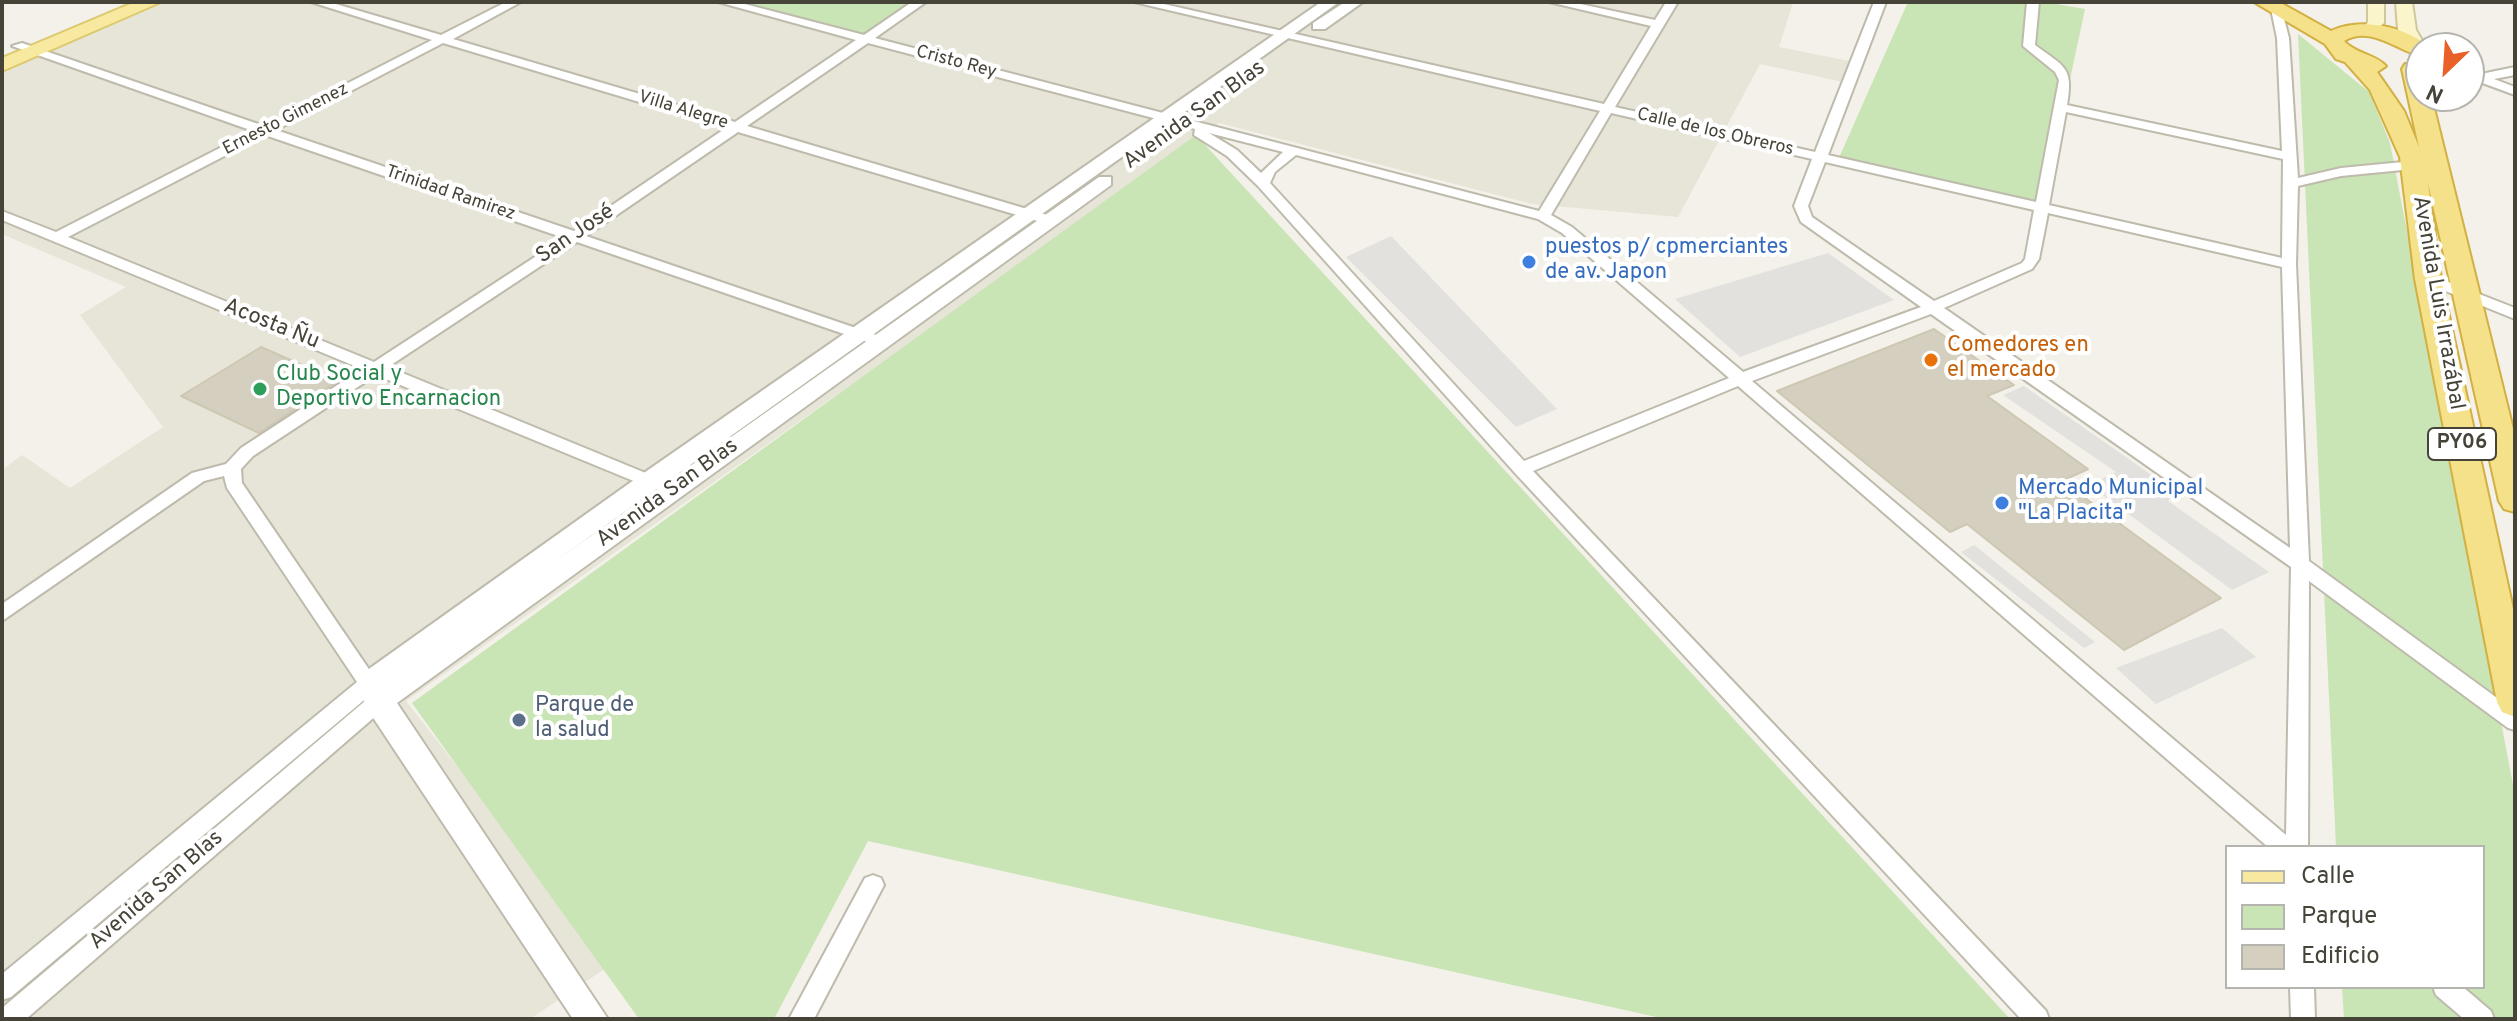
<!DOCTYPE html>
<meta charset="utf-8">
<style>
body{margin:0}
#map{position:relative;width:2517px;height:1021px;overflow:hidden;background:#f3f1e9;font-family:Overpass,sans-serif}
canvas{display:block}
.frame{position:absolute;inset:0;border:4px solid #464338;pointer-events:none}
.legend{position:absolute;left:2225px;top:845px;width:260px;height:144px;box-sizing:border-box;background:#fff;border:2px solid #b5b4af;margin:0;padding:10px 14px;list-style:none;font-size:24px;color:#464338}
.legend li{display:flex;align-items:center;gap:16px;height:40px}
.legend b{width:40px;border:2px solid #b5b4af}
.north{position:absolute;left:2405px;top:32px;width:80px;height:80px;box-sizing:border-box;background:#fff;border:2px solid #b5b4af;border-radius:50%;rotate:205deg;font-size:22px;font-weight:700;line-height:32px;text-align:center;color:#464338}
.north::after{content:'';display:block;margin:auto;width:28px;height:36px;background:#ea6029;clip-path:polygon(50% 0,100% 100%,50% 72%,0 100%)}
</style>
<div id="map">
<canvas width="2517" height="1021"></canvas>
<div class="frame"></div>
<ul class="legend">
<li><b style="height:10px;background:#f7e99f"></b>Calle</li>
<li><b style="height:22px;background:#c9e4b5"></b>Parque</li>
<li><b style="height:22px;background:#d4cfbf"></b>Edificio</li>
</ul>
<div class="north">N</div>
</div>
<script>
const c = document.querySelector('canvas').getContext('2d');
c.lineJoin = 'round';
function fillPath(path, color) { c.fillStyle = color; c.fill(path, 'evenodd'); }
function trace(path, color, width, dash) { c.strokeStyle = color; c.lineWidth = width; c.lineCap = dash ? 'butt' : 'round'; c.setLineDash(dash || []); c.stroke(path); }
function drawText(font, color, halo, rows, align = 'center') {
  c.font = font + ' Overpass,sans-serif'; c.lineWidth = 8; c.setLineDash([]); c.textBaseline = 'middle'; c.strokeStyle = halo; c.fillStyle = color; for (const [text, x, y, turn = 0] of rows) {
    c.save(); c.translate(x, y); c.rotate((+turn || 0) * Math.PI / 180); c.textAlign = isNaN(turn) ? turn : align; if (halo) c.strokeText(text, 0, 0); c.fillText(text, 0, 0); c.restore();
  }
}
const residential = new Path2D(`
 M167,2h1626l-14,45 85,17 -12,20 -92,-20 -82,153 -146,-13 -313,-81 -813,578 206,263 -82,55h-528v-549l20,-15 48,33 93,-61 -83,-112 46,-28 -124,-53v-162z`);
const green = new Path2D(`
 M728,2h186l-51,34z
 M1908,2h136l41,7 -42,196 -205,-45z
 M2298,34l71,58 21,51 125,652v224h-171l-2,-32h141v-140h-147z
 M1196,135l814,884h-345l-797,-178 -94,178h-135l-227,-316z`);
const parking = new Path2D(`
 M1391,236l166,173 -41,18 -170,-170z
 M1828,253l66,47 -154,57 -65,-58z
 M2024,386l152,106 -8,9 101,71 -37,18 -143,-105 27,-13 -113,-77z
 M1974,545l121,97 -11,6 -123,-96z
 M2222,628l34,29 -100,47 -40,-36z`);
const building = new Path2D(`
 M1934,329l80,56 -27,11 101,73 -26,12 159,117 -97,52 -157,-126 -17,8 -173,-141z
 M261,347l77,34 -79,52 -78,-37z`);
const minor = new Path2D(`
 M311,2h18l112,33 65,-33h15l-68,37 282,83 121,-82 -138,-38h19l127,33 48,-33h14l-51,36 664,173 61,-100 -466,-109h21l449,102 47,-78 -102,-24h22l84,18 11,-18h12l-63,105 200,45 59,-150h12l-58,153 208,47 23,-122 -4,-8 -32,-26 4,-44h12l-4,43c29,22 39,21 32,60l215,46 -5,-113 -6,-29 10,-2 8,31 9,140 43,-10 72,-7 7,4 -7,4 -72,7 -43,10 -2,78 13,297 206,150v19l-7,-2 -199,-147 -1,266h-40l-530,-461 -205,85 513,540 3,8h-28l-506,-546 -257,-287 -31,-30 -33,-21 1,-6 -327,-86 -121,83 307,91v6h-10l-306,-91 -152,104 302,103 2,3 -2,3h-12l-299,-103 -189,125 277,114 3,4 -3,4h-12l-277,-114 -123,81 -12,13 1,14 137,201 -3,6 -365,307 -9,3v-26l355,-292 -130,-194 -3,-12 -20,5 -202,140v-17l190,-131 34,-9 15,-16 121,-79 -360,-149v-9l54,21 197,-101 -241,-85 10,-3 242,83 168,-86zM443,43l283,85 -152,103 -298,-101zM2066,112l217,47 -1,99 -233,-53zM1611,113l201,46 -18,47 7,16 120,85 -178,65 -171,-145 -21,-12zM1209,133l74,19 -22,21 -24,-23zM265,135l299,103 -190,124 -306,-125zM1296,155l242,64 24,14 167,145 -205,83 -254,-278 5,-11zM1825,162l209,48 -9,49 -3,4 -88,38 -122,-84 -4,-11zM2048,213l234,54 8,281 -346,-240 88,-39 7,-10zM1931,314l360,253 -5,268 -534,-454z
 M2515,67v8l-21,4 21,8v8l-46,-17v-8l12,4z
 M2428,274l87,34v11l-92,-37 -3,-3z
 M378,694l7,2 3,6 -3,6 -359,311h-24v-11l369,-312z
 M873,875l8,3 3,7 -70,134h-25l76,-141z
 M2290,987h24l1,32h-24z
 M2433,987h30l28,24 3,8h-30l-28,-24z`);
const tertiary = new Path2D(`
 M1321,2h18l-789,563 549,-388h12v8l-714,518 211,316h-35l-205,-309 -12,-26 3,-8 282,-201z
 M1345,2h18l-38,27h-12v-6z`);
const secondary = new Path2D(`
 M2368,2h16v21l-15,13 -9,-5 8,-9z
 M2396,2h16l4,28 10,17 -5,4h-10l-13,-21z`);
const primary = new Path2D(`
 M135,2h26l-159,69v-13z`);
const trunk = new Path2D(`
 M2254,2h25l52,29c29,-14 75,-5 99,17h-9v8c-25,-6 -51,-31 -77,-15 12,13 31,13 42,25l-9,6 27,39 15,36 -17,-78 3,-5h16v32h10l84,341v75l-11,-3 -5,-8 -71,-318 13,96 74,339v99l-13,-5 -5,-10 -82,-423 -15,-122 -30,-67 -25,-28 -9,-3 -11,-15z`);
const markers = [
 [1529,262,8,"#3f7fe0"],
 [1931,360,8,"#e8710a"],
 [260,389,8,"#2e9e5b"],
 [2002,503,8,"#3f7fe0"],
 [519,720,8,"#5c6f8a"]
];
const farStreetnames = [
 ["Cristo Rey",956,63,15],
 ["Villa Alegre",683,111,17],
 ["Ernesto Gimenez",286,120,-27],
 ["Calle de los Obreros",1715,133,13],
 ["Trinidad Ramirez",450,194,19]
];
const shields = [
 [2462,444,68]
];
const shieldNames = [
 ["PY06",2462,444]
];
const streetNames = [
 ["Avenida San Blas",1195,116,-36],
 ["San José",576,235,-34],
 ["Avenida Luis Irrazábal",2437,303,80],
 ["Acosta Ñu",271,325,22],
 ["Avenida San Blas",668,494,-36],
 ["Avenida San Blas",157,891,-41]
];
const shopNames = [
 ["puestos p/ cpmerciantes",1545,249],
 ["de av. Japon",1545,274],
 ["Mercado Municipal",2018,490],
 ["\"La Placita\"",2018,515]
];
const foodNames = [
 ["Comedores en",1947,347],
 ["el mercado",1947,372]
];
const leisureNames = [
 ["Club Social y",276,376],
 ["Deportivo Encarnacion",276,401]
];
const serviceNames = [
 ["Parque de",535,707],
 ["la salud",535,732]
];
fillPath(residential, '#e7e4d8');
fillPath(green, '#c9e4b5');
fillPath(parking, '#e2e1dd');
fillPath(building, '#d4cfbf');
trace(building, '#cec7b3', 2);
trace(minor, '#bebaac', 4);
trace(tertiary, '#bebaac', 4);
trace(secondary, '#cfc89c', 4);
trace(primary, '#dbc96f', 4);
trace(trunk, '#d2b044', 4);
fillPath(minor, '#fff');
fillPath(tertiary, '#fff');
fillPath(secondary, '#fbf5cc');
fillPath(primary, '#f7e99f');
fillPath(trunk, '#f5e18a');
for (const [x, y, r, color] of markers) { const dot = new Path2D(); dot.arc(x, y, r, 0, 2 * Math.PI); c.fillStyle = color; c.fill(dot); trace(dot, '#fff', 3); }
drawText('18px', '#464338', '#fff', farStreetnames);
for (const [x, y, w] of shields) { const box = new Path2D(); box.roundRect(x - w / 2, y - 16, w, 32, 6); c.fillStyle = '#fff'; c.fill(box); trace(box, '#464338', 2); }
drawText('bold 20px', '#464338', null, shieldNames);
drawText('22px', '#464338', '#fff', streetNames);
drawText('22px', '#366cbe', '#fff', shopNames, 'left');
drawText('22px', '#c56008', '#fff', foodNames, 'left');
drawText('22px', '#27864d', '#fff', leisureNames, 'left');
drawText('22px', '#4e5e75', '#fff', serviceNames, 'left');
</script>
